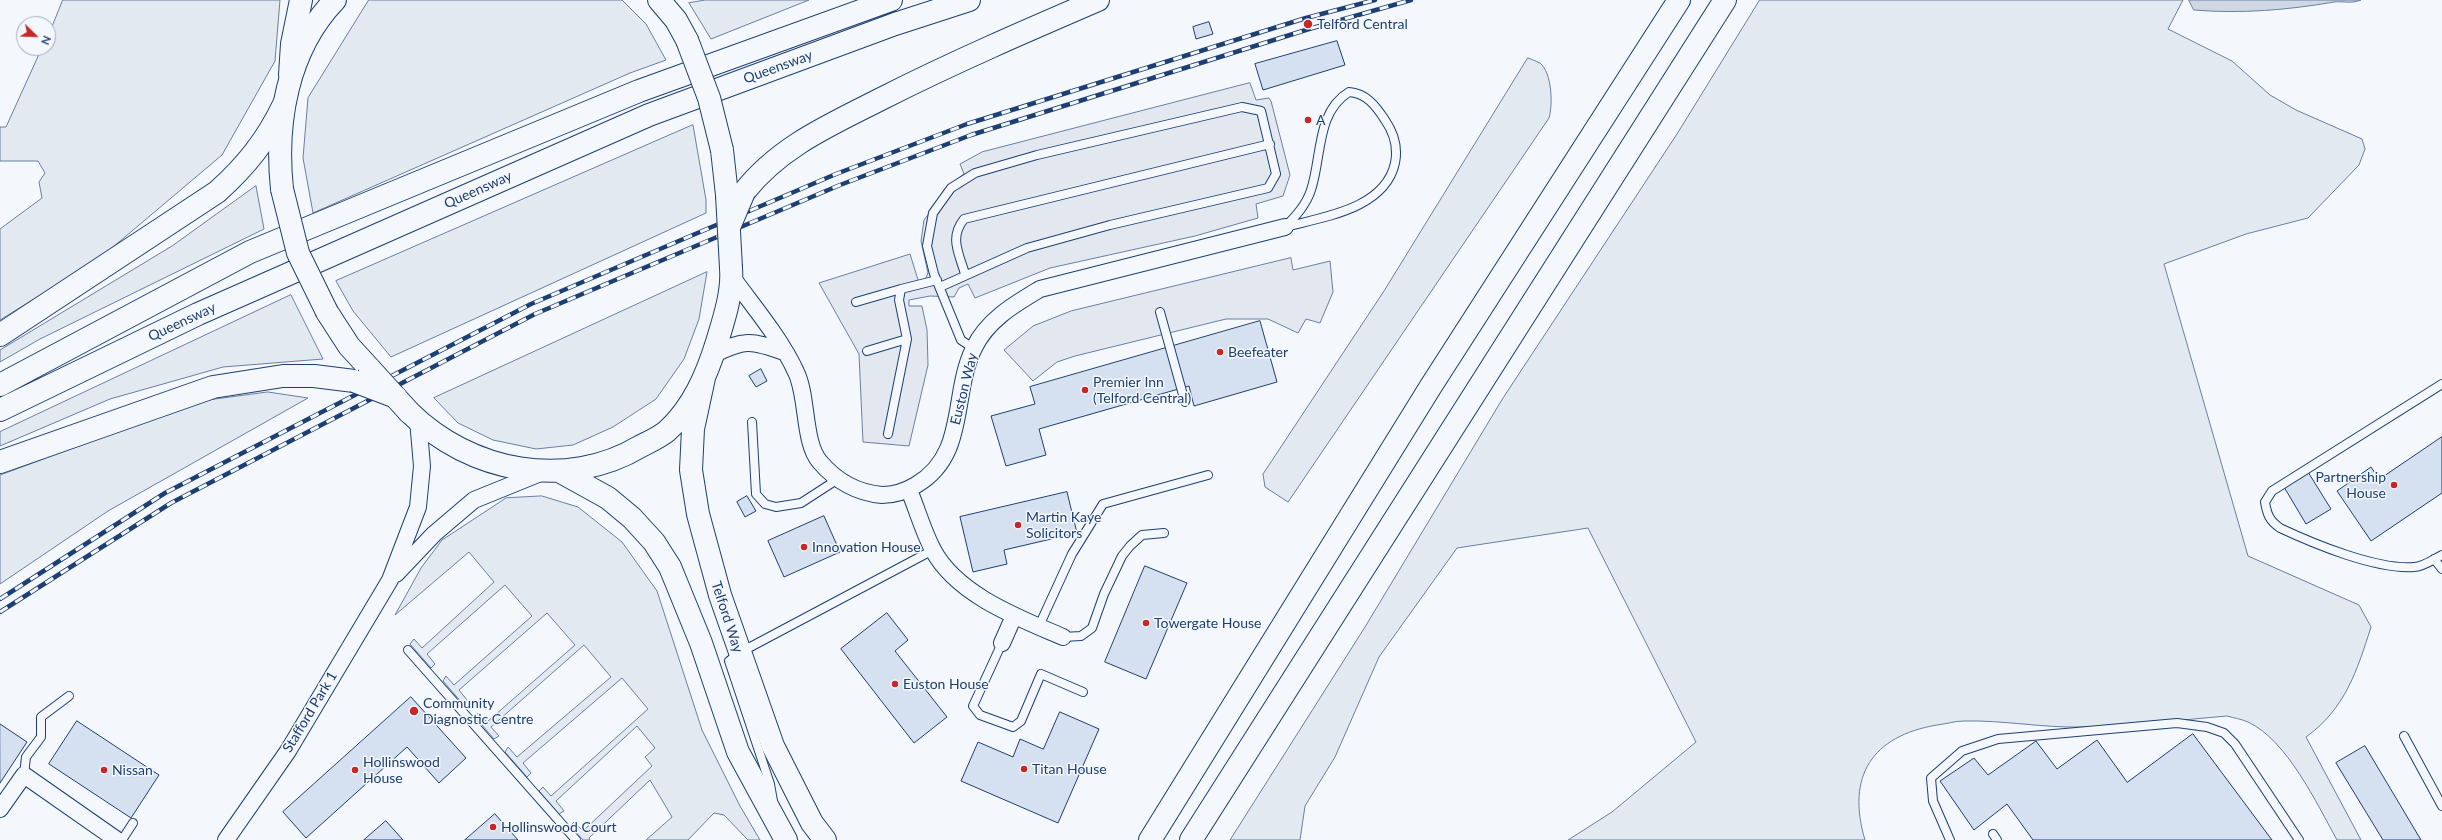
<!DOCTYPE html>
<style>
body{margin:0}
#map{position:relative;width:2442px;height:840px;overflow:hidden;background:#f4f7fb;font-family:Lato,sans-serif}
canvas{display:block}
.north{position:absolute;left:16px;top:16px;width:40px;height:40px;box-sizing:border-box;background:#f4f7fb;border:1px solid #9eadc5;border-radius:50%;rotate:113deg;font-size:11px;font-weight:700;line-height:16px;text-align:center;color:#1d3f73}
.north::after{content:'';display:block;margin:auto;width:14px;height:18px;background:#c62828;clip-path:polygon(50% 0,100% 100%,50% 72%,0 100%)}
</style>
<div id="map">
<canvas width="2442" height="840"></canvas>
<div class="north">N</div>
</div>
<script>
const c = document.querySelector('canvas').getContext('2d');
c.lineJoin = 'round';
function fillPath(path, color) { c.fillStyle = color; c.fill(path, 'evenodd'); }
function trace(path, color, width, dash) { c.strokeStyle = color; c.lineWidth = width; c.lineCap = dash ? 'butt' : 'round'; c.setLineDash(dash || []); c.stroke(path); }
function drawText(font, color, halo, rows, align = 'center') {
  c.font = font + ' Lato,sans-serif'; c.lineWidth = 3; c.setLineDash([]); c.textBaseline = 'middle'; c.strokeStyle = halo; c.fillStyle = color; for (const [text, x, y, turn = 0] of rows) {
    c.save(); c.translate(x, y); c.rotate((+turn || 0) * Math.PI / 180); c.textAlign = isNaN(turn) ? turn : align; if (halo) c.strokeText(text, 0, 0); c.fillText(text, 0, 0); c.restore();
  }
}
const green = new Path2D(`
 M63,0h217l-5,61 -53,94 -122,103 -100,62v-91l42,-31 -3,-16 6,-9 -7,-12h-38v-34h6l34,-75 3,-4h5v-11z
 M369,0h253l24,24 20,36 -36,13 -317,140 -10,-55 5,-60z
 M706,0h103l-98,39 -22,-36z
 M1760,0h423l-15,29 64,32 38,34 26,15 66,29 3,10 -6,16 -51,53 -62,16 -82,30 84,292 111,49 12,22c-14,44 -26,82 -65,110l55,103h-24c-20,-36 -50,-100 -89,-118 -7,-3 -14,-4 -21,-6 -48,4 -97,10 -145,11 -39,1 -79,-7 -118,-6 -9,0 -18,3 -27,4 -65,11 -91,51 -72,115h-297l44,-28 84,-70 -108,-214 -131,20 -78,109 -44,100 -30,49 -5,34h-70l135,-213 138,-229 174,-264z
 M1528,58c3,1 8,3 12,5 12,10 13,41 9,55l-261,384 -23,-15 -2,-13 121,-183z
 M693,125l13,75v13l-315,144 -38,-46 -17,-30z
 M256,186l8,43 -224,110 -40,23v-12l172,-104z
 M707,272l-8,47 -15,40 -28,40 -43,28 -40,18 -37,4 -43,-9 -35,-17 -24,-25z
 M291,295l32,64 -100,8 -113,32 -110,47v-14z
 M268,392l40,6 -200,113 -108,73v-109l201,-74z
 M542,496l36,11 44,35 35,49 45,139 38,76 20,34h-12l-24,-25 -10,-2 -26,27h-42l26,-23 -22,-37 -61,58 1,2h-7l-13,-14 4,-4 9,9 69,-65 -7,-9 10,-9 -18,-22 -81,75 8,10 -5,3 -20,-23 4,-4 8,9 97,-87 -26,-31 -99,85 8,10 -4,4 -22,-25 3,-5 9,10 94,-80 -27,-32 -93,82 8,9 -5,3 -19,-22 3,-4 9,9 88,-77 -28,-32 -88,77 8,10 -4,4 -20,-23 3,-5 8,9 78,-69 -27,-31 -78,69 8,10 -4,4 -21,-24 4,-5 8,9 72,-66 -25,-30 -74,63 26,-47 21,-28 64,-42z`);
const parking = new Path2D(`
 M1250,83l6,17 13,-2 2,3 19,74 -7,21 -27,8 2,14 -63,18 -145,32 -75,30 -7,-14 -9,4 -5,9 -24,-1 -21,4v6h13l5,24 1,35 -19,81 -46,-4 -4,-88 -40,-71 91,-29 9,29 6,-3 3,-7 -7,-32 3,-21 28,-37 12,-9 -4,-10 22,-12z
 M1291,258l2,12 37,-9 3,31 -13,31 -14,-4 -8,14 -30,-14h-42l-151,37 -18,6 -24,19 -29,-31 29,-24 38,-15z`);
const water = new Path2D(`
 M2189,0h172c-10,4 -17,1 -27,2 -46,8 -93,12 -140,8z`);
const building = new Path2D(`
 M1209,22l4,12 -17,5 -3,-12z
 M1337,41l8,24 -82,25 -8,-26z
 M1260,321l17,61 -83,24 -5,-20 -150,43 7,26 -40,11 -15,-50 44,-12 -5,-17z
 M761,369l6,12 -11,6 -7,-11z
 M2442,437v56l-71,48 -34,-50 34,-24 8,12z
 M2308,472l23,37 -25,15 -22,-37z
 M1067,492l10,41 -73,17 3,14 -34,8 -13,-55z
 M747,496l9,15 -11,6 -8,-15z
 M824,516l16,36 -56,25 -16,-36z
 M1145,566l42,17 -41,96 -41,-17z
 M887,613l21,27 -13,11 52,66 -33,26 -73,-94z
 M411,697l55,61 -27,25 -32,-36 -101,91 -23,-26z
 M1060,712l39,17 -41,94 -97,-42 17,-39 35,15 7,-18 23,10z
 M77,721l82,54 -28,43 -82,-54z
 M0,724l27,18 -27,41z
 M2193,734l79,106h-239l-26,-36 -33,26 -34,-49 34,-23 14,17 48,-34 21,28 40,-29 30,42z
 M2365,746l56,94h-38l-47,-77z
 M495,814l23,26h-53z
 M386,821l17,19h-39z`);
const lane = new Path2D(`
 M1349,92c17,1 27,14 36,28 9,13 13,28 10,43 -10,46 -72,54 -110,64 11,-11 21,-22 26,-37 11,-33 5,-78 38,-98z
 M965,274c-6,-21 -16,-36 -1,-55l306,-75
 M940,287l87,-39 83,-23 158,-37 8,-14 -15,-63 -19,-4 -205,48 -62,18 -24,15 -18,25 -6,33 7,28 27,66 12,8
 M856,302l45,-13
 M1160,312l25,90
 M867,351l40,-12
 M2442,384l-170,107 -7,11c2,13 5,19 15,26 34,16 97,42 134,39 9,0 20,-8 28,-12
 M752,422l4,72 9,10 11,3 25,-4 37,-24
 M888,434l19,-95 -8,-39 2,-11 36,-9
 M2434,559l8,10
 M1039,626l33,-72 31,-50 105,-29
 M1063,637l18,-1 11,-8 12,-34 18,-38 8,-10 12,-11 22,-2
 M1002,643l-29,63 7,9 33,12 8,-6 20,-47 42,18
 M408,650l168,190
 M2404,736l38,70
 M24,775l2,-18 15,-20v-20l28,-21
 M773,801l-3,-17 -41,-123 10,-8 194,-103
 M1993,834l4,6
 M122,840l11,-17
 M1950,840l-17,-39 -2,-23 31,-27 36,-12 179,-16 30,4 17,6 11,11 64,96`);
const street = new Path2D(`
 M732,277c21,29 49,62 64,95 12,24 7,71 24,90 16,19 38,31 62,33 12,0 24,-4 34,-10 52,-30 35,-91 58,-137 13,-28 41,-44 66,-59l245,-62
 M713,355c31,-16 38,-15 71,-3
 M909,490c8,19 14,41 24,60 24,45 86,68 130,87
 M396,574l38,-40 40,-34 69,-28
 M1002,643l12,-27
 M0,809l24,-34 93,65
 M226,840l62,-89 102,-171 28,-73 4,-41 -4,-46`);
const secondary = new Path2D(`
 M290,75l2,-31 9,-44`);
const primary = new Path2D(`
 M659,0l17,20 11,20
 M722,150l5,45
 M282,189c-7,-66 5,-139 53,-189
 M327,312l22,34 21,23
 M704,378l-11,51 -2,41 7,44 22,81 53,151 39,77 13,17
 M409,412c61,60 157,79 232,34 8,-4 19,-9 26,-15 26,-23 40,-57 50,-89 7,-23 16,-50 14,-74
 M561,472l47,26 24,20 22,24 16,25 31,76 37,109 48,88`);
const highway = new Path2D(`
 M744,192c36,-46 88,-68 139,-94 71,-36 143,-67 215,-98
 M0,335l217,-143c29,-26 50,-52 67,-88
 M0,385l250,-133 389,-161 252,-91
 M0,410l198,-96 451,-199 246,-91 74,-24
 M0,462l213,-75 70,-11h31l40,5
 M1150,840l281,-454 248,-386
 M1191,840l534,-840`);
const rail = new Path2D(`
 M0,599l165,-106 366,-189 305,-130 131,-50 339,-106 69,-18
 M0,612l171,-109 364,-189 305,-129 131,-50 338,-106 102,-29`);
const primaryBridge = new Path2D(`
 M687,40l22,58 13,52
 M282,189l16,64 29,59
 M727,195l4,73
 M370,369l39,43`);
const highwayBridge = new Path2D(`
 M730,225l14,-33
 M354,381l42,16`);
const markers = [
 [1308,24,5,"#c62828"],
 [1308,120,4,"#c62828"],
 [1220,352,4,"#c62828"],
 [1085,390,4,"#c62828"],
 [2394,485,4,"#c62828"],
 [1018,525,4,"#c62828"],
 [804,547,4,"#c62828"],
 [1146,623,4,"#c62828"],
 [895,684,4,"#c62828"],
 [414,711,5,"#c62828"],
 [1024,769,4,"#c62828"],
 [104,770,4,"#c62828"],
 [355,770,4,"#c62828"],
 [493,827,4,"#c62828"]
];
const poiNames = [
 ["Telford Central",1317,24],
 ["A",1316,120],
 ["Beefeater",1228,352],
 ["Premier Inn",1093,382],
 ["(Telford Central)",1093,398],
 ["Partnership",2386,477,"right"],
 ["House",2386,493,"right"],
 ["Martin Kaye",1026,517],
 ["Solicitors",1026,533],
 ["Innovation House",812,547],
 ["Towergate House",1154,623],
 ["Euston House",903,684],
 ["Community",423,703],
 ["Diagnostic Centre",423,719],
 ["Hollinswood",363,762],
 ["House",363,778],
 ["Titan House",1032,769],
 ["Nissan",112,770],
 ["Hollinswood Court",501,827]
];
const streetNames = [
 ["Queensway",778,67,-20],
 ["Queensway",478,190,-24],
 ["Queensway",182,322,-25],
 ["Euston Way",964,389,-76],
 ["Telford Way",727,617,72],
 ["Stafford Park 1",310,712,-59]
];
fillPath(green, '#e3e9f0');
trace(green, '#687fa3', 1);
fillPath(parking, '#e3e8f0');
trace(parking, '#687fa3', 1);
fillPath(water, '#cfd7e4');
trace(water, '#687fa3', 1);
fillPath(building, '#d5e0f0');
trace(building, '#1d3f73', 1);
trace(lane, '#1d3f73', 10);
trace(street, '#1d3f73', 18);
trace(secondary, '#1d3f73', 24);
trace(primary, '#1d3f73', 24);
trace(highway, '#1d3f73', 24);
trace(lane, '#f4f7fb', 8);
trace(street, '#f4f7fb', 16);
trace(secondary, '#f4f7fb', 22);
trace(primary, '#f4f7fb', 22);
trace(highway, '#f4f7fb', 22);
trace(rail, '#1d3f73', 4.5);
trace(rail, '#f4f7fb', 3, [9]);
trace(primaryBridge, '#1d3f73', 24, []);
trace(highwayBridge, '#1d3f73', 24, []);
trace(primaryBridge, '#f4f7fb', 22);
trace(highwayBridge, '#f4f7fb', 22);
for (const [x, y, r, color] of markers) { const dot = new Path2D(); dot.arc(x, y, r, 0, 2 * Math.PI); c.fillStyle = color; c.fill(dot); trace(dot, '#f4f7fb', 1.5); }
drawText('14px', '#1d3f73', '#f4f7fb', poiNames, 'left');
drawText('14px', '#1d3f73', '#f4f7fb', streetNames);
</script>
